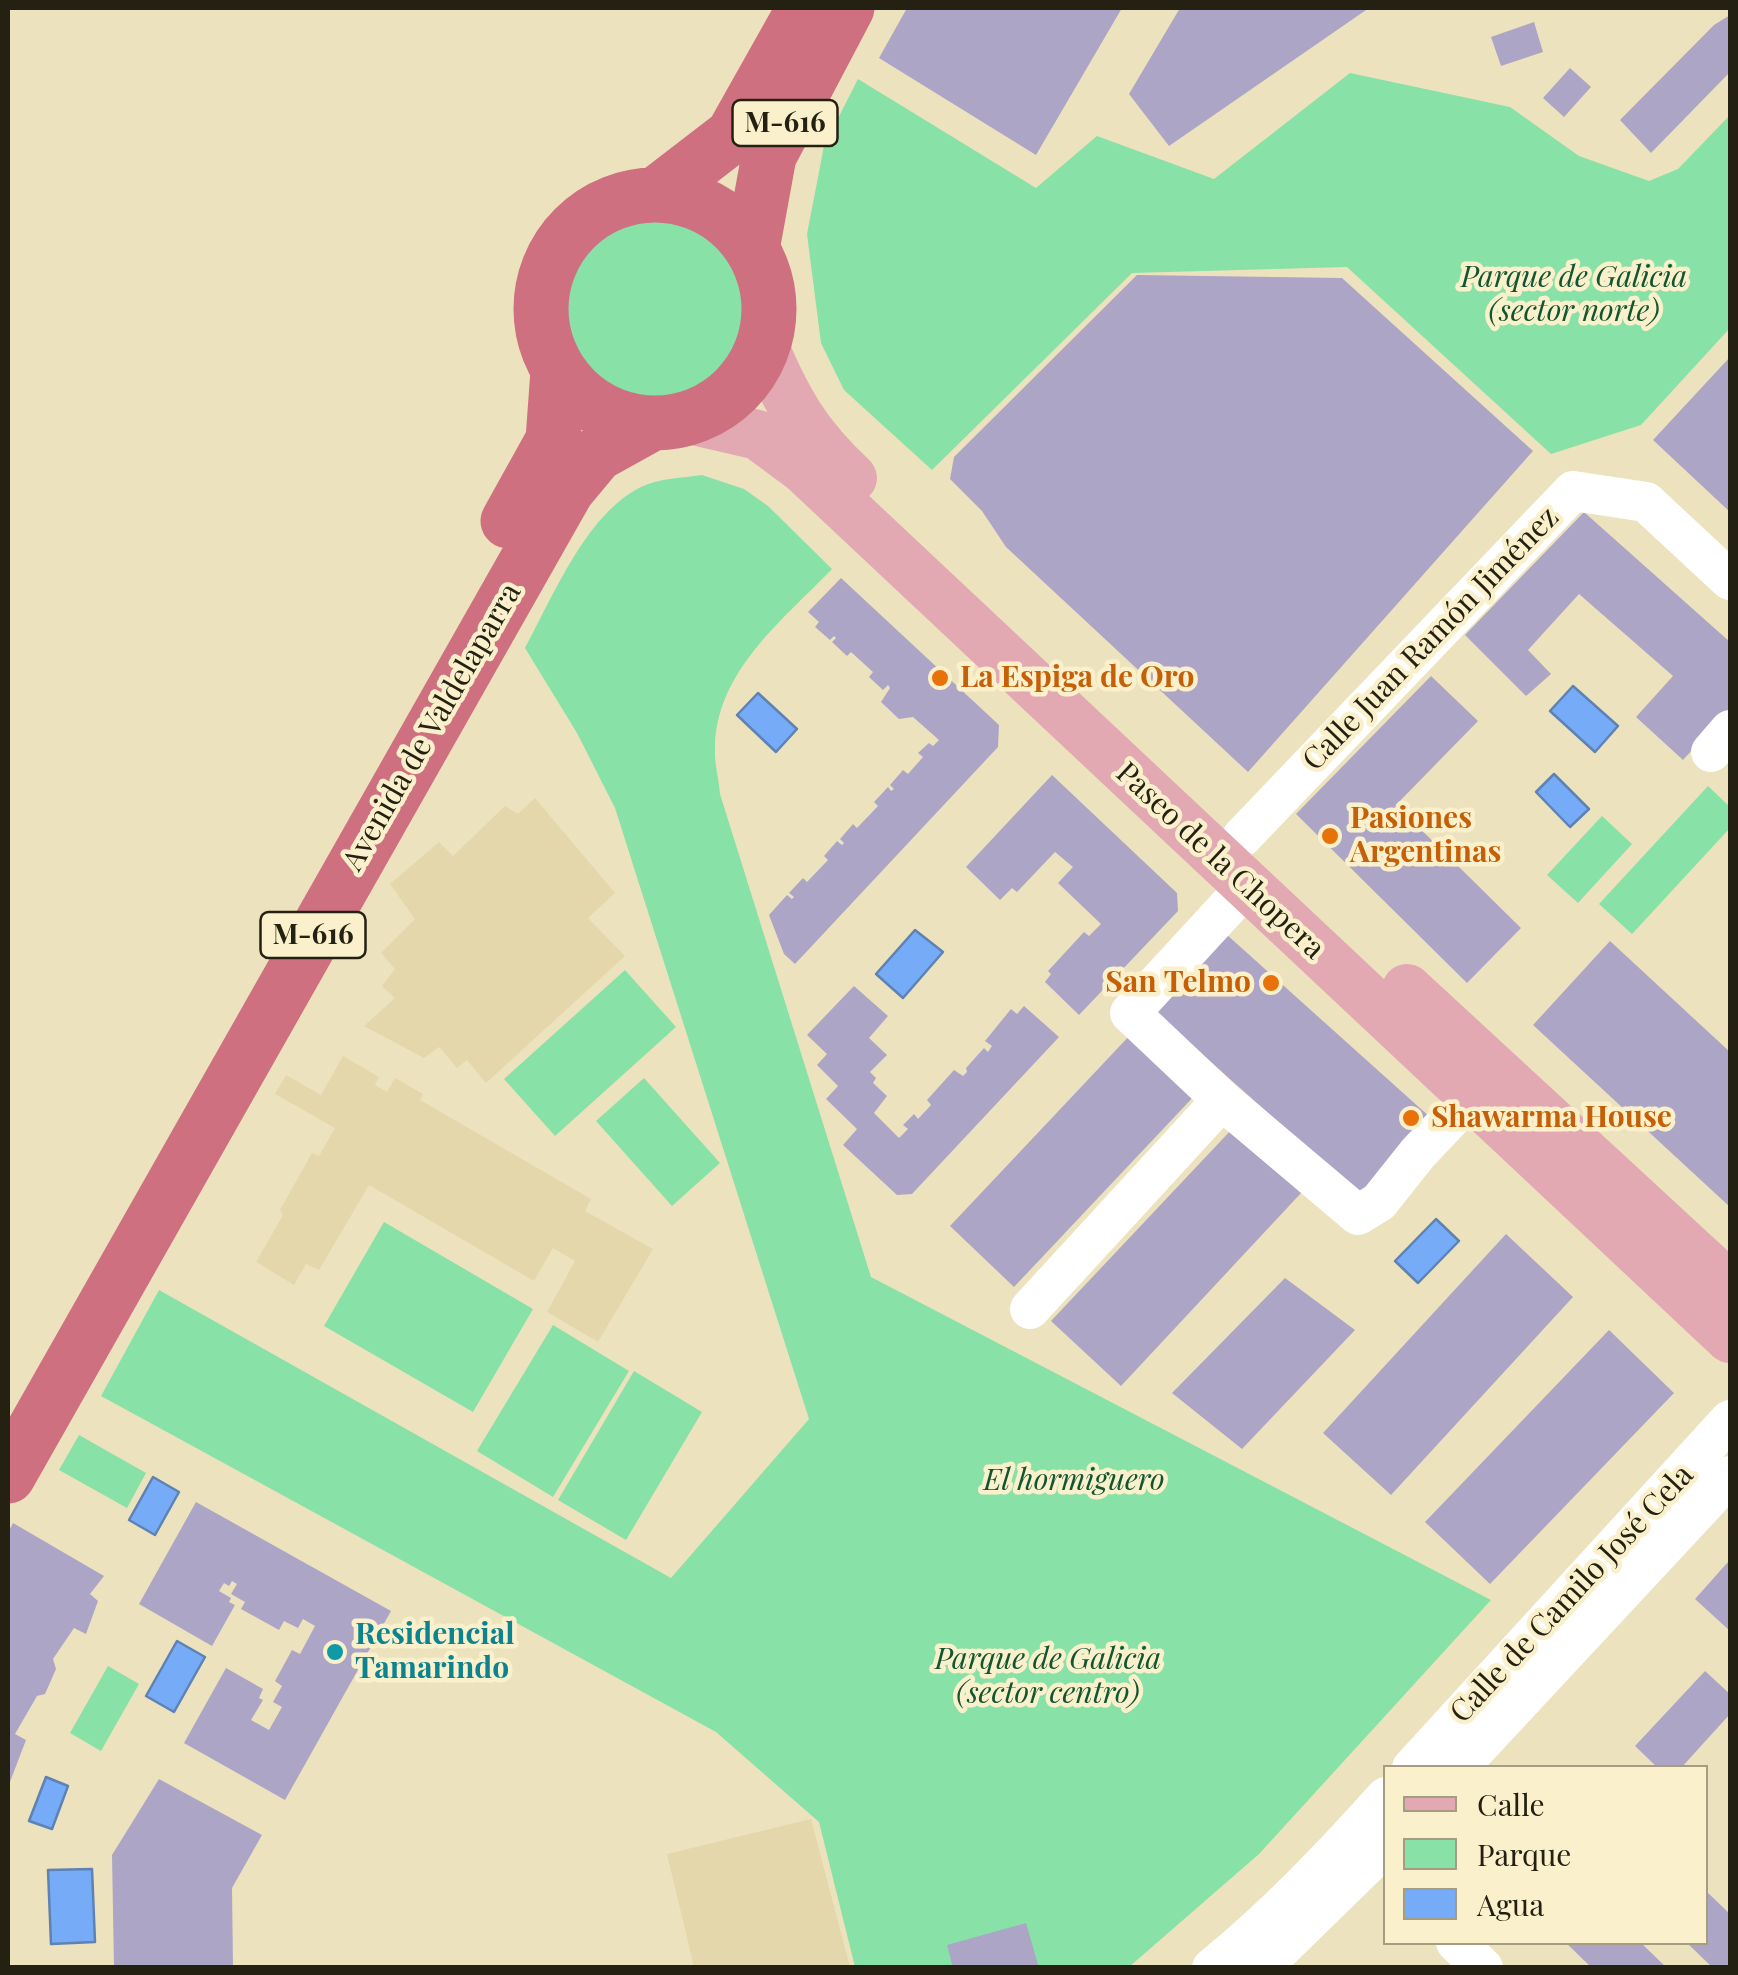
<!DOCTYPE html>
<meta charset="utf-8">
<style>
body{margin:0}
#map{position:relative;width:1738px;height:1975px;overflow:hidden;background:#ede2be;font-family:"Playfair Display",serif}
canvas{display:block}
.frame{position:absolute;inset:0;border:10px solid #242113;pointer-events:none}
.legend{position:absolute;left:1383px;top:1765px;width:325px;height:180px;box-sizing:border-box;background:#faf0cb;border:2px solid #a49d81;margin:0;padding:12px 18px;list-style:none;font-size:30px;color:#242113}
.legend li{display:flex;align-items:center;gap:20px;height:50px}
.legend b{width:50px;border:2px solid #a49d81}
</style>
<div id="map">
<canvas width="1738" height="1975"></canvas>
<div class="frame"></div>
<ul class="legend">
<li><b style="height:12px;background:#e2a9b3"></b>Calle</li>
<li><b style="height:28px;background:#88e1a7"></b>Parque</li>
<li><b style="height:28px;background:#76acf7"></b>Agua</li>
</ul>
</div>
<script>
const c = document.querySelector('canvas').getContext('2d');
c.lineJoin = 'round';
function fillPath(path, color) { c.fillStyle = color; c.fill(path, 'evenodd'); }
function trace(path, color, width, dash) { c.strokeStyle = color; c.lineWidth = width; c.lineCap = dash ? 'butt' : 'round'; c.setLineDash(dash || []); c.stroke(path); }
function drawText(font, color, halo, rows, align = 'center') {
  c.font = font + ' "Playfair Display",serif'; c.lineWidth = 9; c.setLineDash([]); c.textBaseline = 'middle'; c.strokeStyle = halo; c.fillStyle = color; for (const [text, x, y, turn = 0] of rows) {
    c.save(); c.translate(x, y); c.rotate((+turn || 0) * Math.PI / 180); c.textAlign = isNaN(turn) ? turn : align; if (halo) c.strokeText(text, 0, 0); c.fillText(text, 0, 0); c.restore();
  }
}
const built = new Path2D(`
 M535,798l80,95 -27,25 37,38 -139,127 -19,-23 -10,8 -18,-21 -15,11 -60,-32 31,-28 -13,-12 13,-17 -14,-16 34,-34 -25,-35 49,-42 14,14 52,-50 13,8z
 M343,1056l36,21 -4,8 12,7 8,-14 28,16 -3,6 171,99 -6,12 68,38 -55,93 -51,-30 28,-51 -22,-13 -19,33 -165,-96 -50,85 -13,-6 -12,21 -38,-23 27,-47 -3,-5 32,-57 7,3 16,-28 -60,-34 11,-19 35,20z
 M811,1819l39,148h-156l-27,-113z`);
const green = new Path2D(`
 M1350,73l160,34 69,49 70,25 29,-12 52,-54v213l-89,97 -90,29 -204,-187 -215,6 -200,197 -88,-80 -23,-47 -14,-109 17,-88 34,-67 178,109 61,-52 117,43z
 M563 307a93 93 0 1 1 186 0a93 93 0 1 1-186 0Z
 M702,475l42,14 24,17 64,63c-49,51 -116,102 -117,179 -1,15 4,31 5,46l151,483 620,323 -232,254 -130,113h-274l-36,-145 -103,-90 -615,-336 58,-106 512,288 138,-159 -194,-611 -38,-75 -52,-85c28,-51 61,-134 116,-161 19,-9 41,-9 61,-12z
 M1708,786l22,21v21l-98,106 -33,-30z
 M1602,816l30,28 -54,59 -31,-28z
 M625,970l51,57 -121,109 -51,-57z
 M644,1078l76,85 -48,43 -76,-85z
 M384,1222l149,87 -60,103 -149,-86z
 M553,1325l76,46 -76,126 -76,-46z
 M634,1371l68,41 -76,128 -68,-40z
 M79,1435l67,38 -19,35 -68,-38z
 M108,1666l31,18 -38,67 -31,-18z`);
const water = new Path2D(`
 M1573,686l45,40 -23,26 -45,-41z
 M758,693l39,36 -21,23 -39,-37z
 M1554,774l35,35 -19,18 -34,-35z
 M915,930l28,22 -40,46 -27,-24z
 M1436,1219l23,22 -41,42 -23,-22z
 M153,1477l26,15 -24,43 -26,-15z
 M177,1641l28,16 -31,55 -28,-16z
 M46,1777l22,9 -16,43 -23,-8z
 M92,1869l3,73 -44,2 -3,-74z`);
const building = new Path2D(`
 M907,8h215l-86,147 -157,-97z
 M1180,8h189l-200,138 -40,-52z
 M1730,15v57l-79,81 -31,-33 94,-95z
 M1534,22l9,30 -42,14 -10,-29z
 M1570,68l21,19 -27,30 -21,-19z
 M1137,275l205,3 191,173 -285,321 -242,-225 -24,-36 -32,-32 4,-22z
 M1730,357v155l-77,-72z
 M1584,512l146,130v66l-47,52 -47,-43 37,-41 -94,-82 -51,56 23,24 -25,22 -61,-61z
 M841,578l158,147 -1,22 -203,217 -11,-10 -15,-39 18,-20 5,4 2,-2 -5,-4 14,-15 4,4 21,-22 -4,-4 13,-15 5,4 2,-2 -4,-4 13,-15 4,4 21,-22 -4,-4 14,-15 3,4 3,-2 -4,-4 13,-15 5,4 15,-17 -5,-4 11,-10 4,3 6,-6 -26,-23 -14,2 -18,-17 9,-14 -2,-3 -5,5 -14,-13 4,-5 -22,-20 -4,4 -15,-14 4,-4 -2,-2 -4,4 -15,-13 4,-5 -11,-10z
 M1431,676l47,45 -82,84 125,123 -54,55 -171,-169z
 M1052,775l125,118 1,18 -99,104 -34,-33 6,-8 -3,-3 36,-39 5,4 12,-12 -43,-41 15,-16 -18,-15 -38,40 -5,-4 -12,12 -34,-33z
 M1226,934l205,184 -70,78 -206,-184z
 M1610,941l120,111v155l-197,-182z
 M854,986l34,30 -19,22 18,17 -17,17 6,6 -3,5 14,13 -13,17 25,25 9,-9 -5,-4 11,-11 4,5 13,-14 -4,-5 27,-30 9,6 4,-4 -1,-4 18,-20 4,4 4,-6 -7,-5 26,-32 6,5 7,-8 35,31 -147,157 -15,1 -54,-50 14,-16 -31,-30 12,-13 -21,-21 10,-11 -20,-19z
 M1132,1033l65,60 -183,194 -64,-61z
 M1233,1128l69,64 -181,194 -70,-65z
 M1506,1234l67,63 -182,198 -68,-62z
 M1285,1278l70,52 -113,119 -70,-56z
 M1609,1330l65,63 -184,191 -65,-62z
 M196,1502l195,109 -106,189 -101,-57 42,-75 37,21 -4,9 4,2 -12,20 18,10 13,-23 -9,-5 9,-16 -7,-5 17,-31 8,4 15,-28 -12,-7 -5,9 -14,-7 -5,9 -38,-21 4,-7 -14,-8 6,-10 -5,-3 -3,5 -5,-3 -5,8 12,7 -2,4 6,3 -23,41 -73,-42z
 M13,1523l91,53 -14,18 8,7 -12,33 -12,-6 -21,31 3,10 -11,25 -8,2 -22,38 11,6 -18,47v-254z
 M1728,1562l2,2v67l-35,-32z
 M1705,1671l25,23v20l-49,54h-23l-23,-22z
 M159,1779l103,56 -30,53 1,80h-119l-2,-113z
 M1706,1891l24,23v54h-17l-27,-26h20z
 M1026,1923l13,45h-86l-6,-23z
 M1565,1942h75l27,26h-75z`);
const minor = new Path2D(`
 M1711,752l19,-22
 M1242,837l331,-346 73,11 84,78
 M1247,886l-117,127 92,87 136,115 21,-13 39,-49 53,-56
 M1030,1309l192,-209
 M1412,1768l318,-348
 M1458,1768l272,-292
 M1456,1942l27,26
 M1212,1968c63,-51 120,-111 174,-171
 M1261,1968l125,-122`);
const major = new Path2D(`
 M764,347c23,55 43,89 88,131
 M689,419l69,16 46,34 926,869
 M1407,989l320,295`);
const highway = new Path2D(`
 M655,195l78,-60 63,-112
 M541 309a114 114 0 1 1 228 0a114 114 0 1 1-228 0Z
 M752,249l17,-93 78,-148
 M508,521l45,-81 5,-69
 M8,1476l559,-986 30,-36 54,-30`);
const markers = [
 [940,678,10,"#e8710a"],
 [1330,836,10,"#e8710a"],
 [1271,983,10,"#e8710a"],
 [1411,1118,10,"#e8710a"],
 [335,1652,10,"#0f9aa8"]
];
const shields = [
 [785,123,105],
 [313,935,105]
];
const shieldNames = [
 ["M-616",785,123],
 ["M-616",313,935]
];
const parkNames = [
 ["Parque de Galicia",1574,278],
 ["(sector norte)",1574,312],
 ["El hormiguero",1074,1481],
 ["Parque de Galicia",1048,1660],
 ["(sector centro)",1048,1694]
];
const streetNames = [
 ["Calle Juan Ramón Jiménez",1431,639,-46],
 ["Avenida de Valdelaparra",432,727,-60],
 ["Paseo de la Chopera",1220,861,43],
 ["Calle de Camilo José Cela",1572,1594,-47]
];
const foodNames = [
 ["La Espiga de Oro",960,678],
 ["Pasiones",1350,819],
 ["Argentinas",1350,853],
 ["San Telmo",1251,983,"right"],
 ["Shawarma House",1431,1118]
];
const cultureNames = [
 ["Residencial",355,1635],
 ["Tamarindo",355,1669]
];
fillPath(built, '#e4d7ac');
fillPath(green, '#88e1a7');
fillPath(water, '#76acf7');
trace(water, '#5d82b3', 2.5);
fillPath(building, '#aca5c6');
trace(minor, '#fff', 40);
trace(major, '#e2a9b3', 50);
trace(highway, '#cf7081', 55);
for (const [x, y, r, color] of markers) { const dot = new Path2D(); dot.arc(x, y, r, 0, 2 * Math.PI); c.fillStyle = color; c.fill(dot); trace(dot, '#faf0cb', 4); }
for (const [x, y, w] of shields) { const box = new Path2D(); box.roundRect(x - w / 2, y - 23, w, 46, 8); c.fillStyle = '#faf0cb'; c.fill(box); trace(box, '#242113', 2.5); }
drawText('bold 28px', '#242113', null, shieldNames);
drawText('italic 30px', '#0f5631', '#faf0cb', parkNames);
drawText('30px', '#242113', '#faf0cb', streetNames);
drawText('bold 30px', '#c56008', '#faf0cb', foodNames, 'left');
drawText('bold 30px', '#0d838f', '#faf0cb', cultureNames, 'left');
</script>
